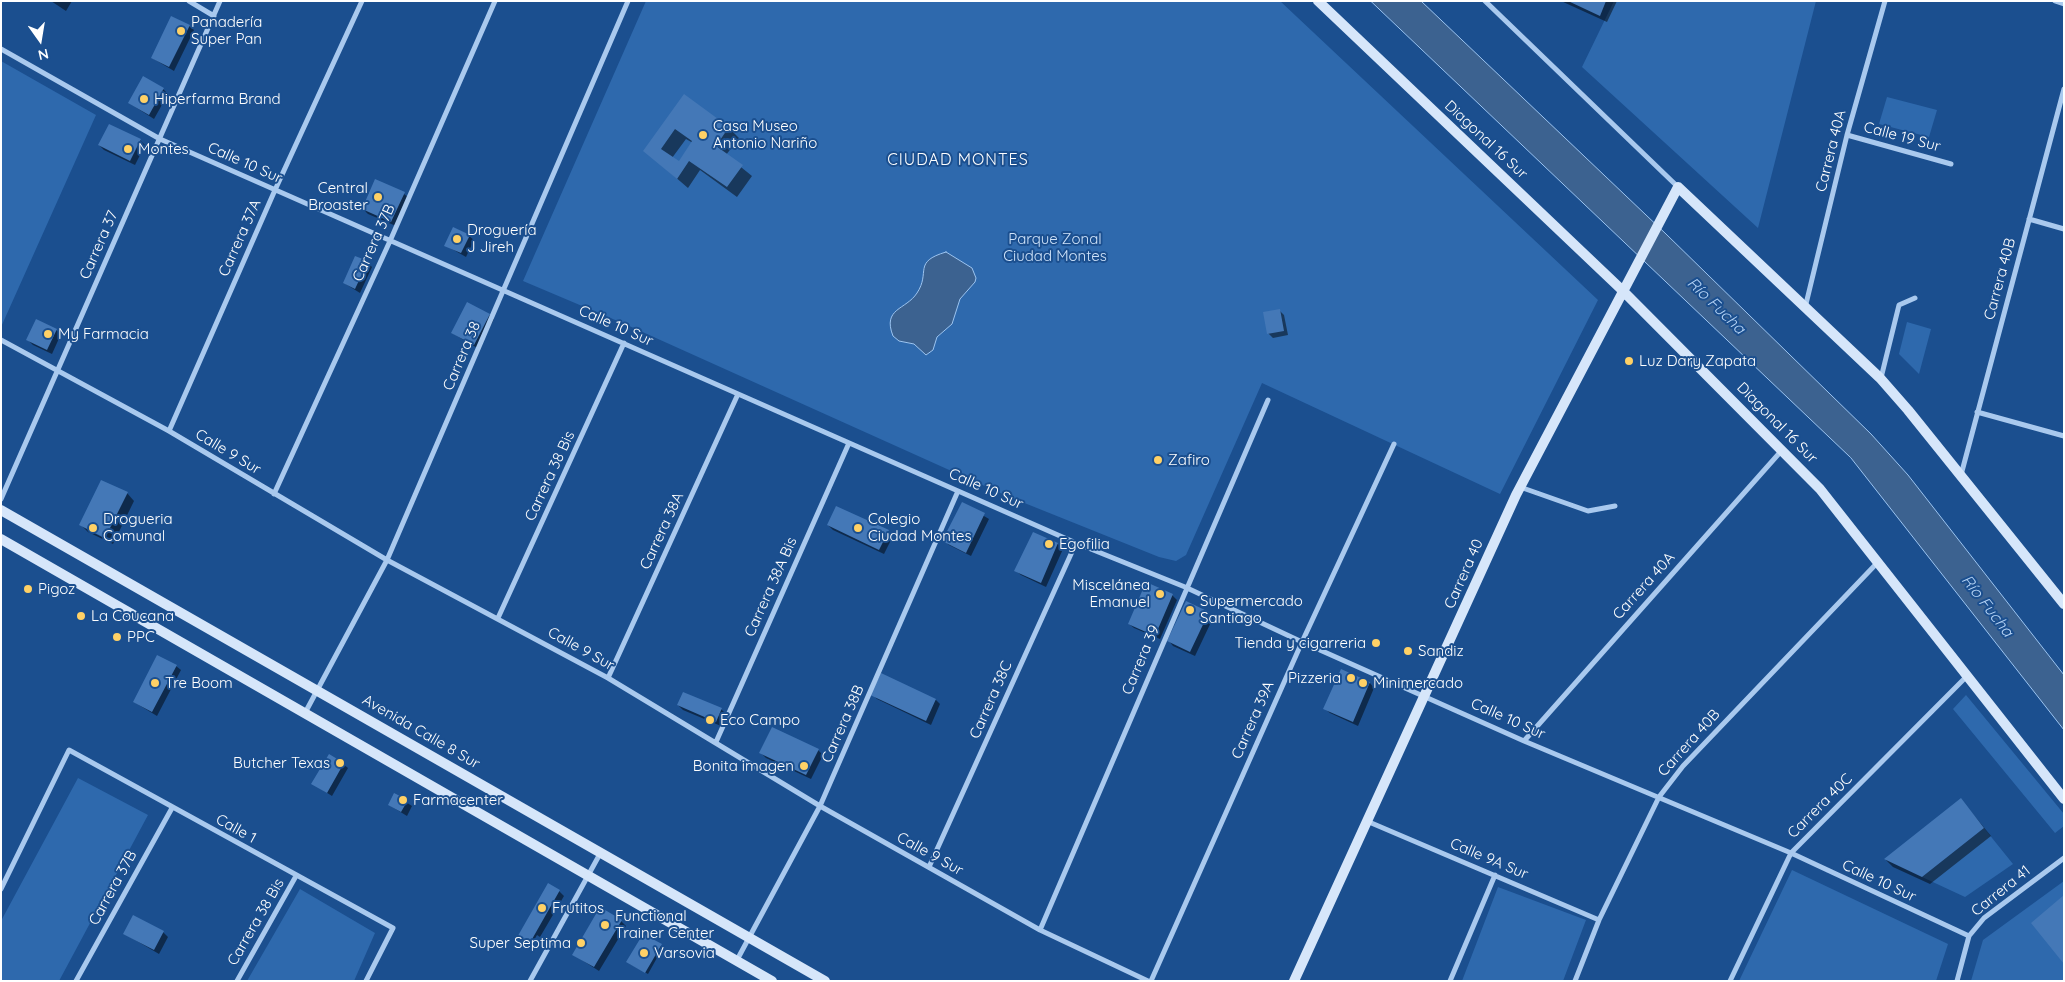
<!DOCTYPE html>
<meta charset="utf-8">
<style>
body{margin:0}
#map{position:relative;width:2065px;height:982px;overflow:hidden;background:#1b4f8f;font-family:Quicksand,sans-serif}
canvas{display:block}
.frame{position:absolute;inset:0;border:2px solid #fff;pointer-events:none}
.north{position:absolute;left:15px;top:15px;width:50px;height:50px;-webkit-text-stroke:4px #1b4f8f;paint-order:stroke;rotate:167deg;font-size:14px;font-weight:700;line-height:20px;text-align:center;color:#fff}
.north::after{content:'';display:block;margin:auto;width:18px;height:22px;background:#fff;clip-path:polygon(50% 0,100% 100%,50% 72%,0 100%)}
</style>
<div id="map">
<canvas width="2065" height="982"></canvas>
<div class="frame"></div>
<div class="north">N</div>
</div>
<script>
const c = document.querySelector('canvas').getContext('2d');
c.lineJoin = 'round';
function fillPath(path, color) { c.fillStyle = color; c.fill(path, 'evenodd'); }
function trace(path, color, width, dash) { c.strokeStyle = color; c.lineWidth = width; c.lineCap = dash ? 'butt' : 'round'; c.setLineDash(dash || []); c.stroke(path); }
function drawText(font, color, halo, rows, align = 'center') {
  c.font = font + ' Quicksand,sans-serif'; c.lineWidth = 4; c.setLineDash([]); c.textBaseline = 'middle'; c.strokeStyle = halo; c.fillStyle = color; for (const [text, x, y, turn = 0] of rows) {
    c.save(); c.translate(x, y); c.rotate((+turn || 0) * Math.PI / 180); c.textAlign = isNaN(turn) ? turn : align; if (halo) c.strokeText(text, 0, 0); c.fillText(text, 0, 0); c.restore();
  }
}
const green = new Path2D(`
 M646,1h634l318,299 -98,194 -238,-111 -76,172 -10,6 -17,-4 -152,-61 -380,-171 -104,-44z
 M1614,1h202l-58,227 -176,-161z
 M1,61l95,54 -95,212z
 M1887,97l50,13 -8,27 -50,-13z
 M1907,322l24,7 -12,45 -20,-20z
 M1966,695l98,119v12l-9,7 -102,-124z
 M78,778l70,37 -89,166h-58v-60z
 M1984,828l29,36 -48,33 -43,-20z
 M1792,870l156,74 -12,37h-197z
 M2064,881v100h-93l12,-41z
 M1498,887l88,33 -23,61h-101z
 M300,889l75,44 -21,48h-107z`);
const water = new Path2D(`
 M1371,1h50l245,233 205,200 37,41 156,200v55l-213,-272z
 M946,252l26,16 4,10 -1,4 -15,17 -8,25 -15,13 -4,13 -7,5 -12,-11 -15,-3 -6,-5c-11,-28 13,-26 24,-43 14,-21 -5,-31 29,-41z`);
const shadow = new Path2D(`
 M51,1h21l-6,10z
 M1561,1h56l-10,21z
 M189,26l5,4 -20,41 -22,-13z
 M163,89l5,5 -14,25 -25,-16z
 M684,96l45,32 10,10 -13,17 26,21 -15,21 -37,-27 -12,18 -43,-37zM686,139l7,4 -14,20 -7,-5z
 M140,140l5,5 -10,20 -31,-15 -5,-5z
 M404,194l5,4 -13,28 -28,-12 -5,-5z
 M469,236l5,4 -8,17 -21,-12z
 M367,262l5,5 -12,26 -16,-10z
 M1279,310l5,5 4,20 -15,3 -5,-5z
 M489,315l5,4 -15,30 -27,-16z
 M56,330l5,4 -9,20 -19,-9 -5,-5z
 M127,493l7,8 -21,43 -25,-12 -7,-7zM88,528l23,11 -1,2 -22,-11z
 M962,503l27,16 -18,37 -22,-11 -5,-4z
 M828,525l60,6 5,5 -9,18 -51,-24z
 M1033,534l25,10 5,5 -17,38 -25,-12 -5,-4z
 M1172,595l5,5 -17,39 -26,-11 -5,-4z
 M1208,613l5,5 -18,38 -22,-10 -4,-5z
 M176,666l5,4 -24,46 -23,-14z
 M1341,671l29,12 4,5 -16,38 -28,-13 -5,-4z
 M872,694l64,6 4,4 -9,21 -54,-26z
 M678,705l43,4 5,5 -5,12 -38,-16z
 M818,750l5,5 -12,24 -45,-21 -5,-5z
 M343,764l5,4 -16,28 -19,-12z
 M395,795l17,11 -5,10 -18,-11z
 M1968,808l23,28 -61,48 -37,-17 -7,-7z
 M559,891l5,5 -24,41 -3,-2 -8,14 -11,-6 -2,-2z
 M621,921l5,5 -27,45 -25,-16z
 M163,932l5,5 -9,17 -34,-20z
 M643,935l20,12 -15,27 -18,-10z`);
const building = new Path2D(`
 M1568,1h38l-6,15z
 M171,16l19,9 -21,42 -18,-9z
 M143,76l21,12 -15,27 -21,-12z
 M684,94l45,33 -13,19 27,19 -16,22 -38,-26 -12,18 -34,-28zM675,129l17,12 -13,20 -18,-12z
 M109,124l32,15 -11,22 -32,-16z
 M375,179l30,13 -14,30 -29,-13z
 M453,227l17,8 -9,18 -17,-7z
 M355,256l13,5 -13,28 -12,-6z
 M467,302l23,12 -16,31 -23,-12z
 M1280,309l4,22 -17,3 -4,-22z
 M36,319l21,10 -10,21 -21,-10z
 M101,480l27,12 -23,46 -26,-13z
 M962,502l23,11 -19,40 -24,-12z
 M836,506l53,24 -10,20 -52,-25z
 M1033,532l25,11 -17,40 -27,-12z
 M1146,582l27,12 -18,42 -27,-12z
 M1186,601l23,11 -19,40 -23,-11z
 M157,655l20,10 -25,47 -19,-10z
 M1341,669l29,13 -17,40 -30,-13z
 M881,673l55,26 -10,22 -56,-26z
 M683,692l39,16 -6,14 -39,-17z
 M772,727l47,22 -13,26 -47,-22z
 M329,754l15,9 -17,30 -16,-9z
 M394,793l14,7 -7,12 -13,-7z
 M1961,798l23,30 -62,49 -38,-18z
 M548,883l12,7 -33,58 -12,-7z
 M2064,895v69l-33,-41z
 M600,907l22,13 -28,47 -22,-12z
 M133,915l31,16 -10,19 -31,-16z
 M643,934l19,10 -17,29 -19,-11z`);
const street = new Path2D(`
 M189,1l25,15
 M1485,1l193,186
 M2055,1l9,3
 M1,49l159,90 916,404 109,44 117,55 222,99 267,112 178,83
 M1847,135l104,29
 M2029,219l35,10
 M1805,308l42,-173 38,-134
 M1,340l168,91 218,129 221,118 212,128 220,124 108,51
 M1881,378l18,-73 16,-7
 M1977,412l87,24
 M169,431l106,-241 87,-189
 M1961,475l103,-386
 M1520,487l68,24 27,-5
 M274,494l116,-253 105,-240
 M1,499l219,-498
 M498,618l126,-275
 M608,678l130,-284
 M305,713l82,-153 241,-559
 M1524,741l259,-292
 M716,742l133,-299
 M1369,822l230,98
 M929,867l147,-324
 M1,889l68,-139 324,178 -27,53
 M1040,930l228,-530
 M737,960l83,-154 138,-315
 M76,981l96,-173
 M237,981l59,-105
 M530,981l71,-129
 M1151,981l151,-339 92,-198
 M1450,981l45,-106
 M1575,981l24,-61 60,-123 24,-31 195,-204
 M1730,981l61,-128 176,-177
 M1957,981l12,-45 15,-18 80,-60`);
const secondary = new Path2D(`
 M1318,1l304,289 198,199 244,310
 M1,510l824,471
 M1,539l771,442
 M1294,981l222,-486 162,-308 202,191 28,32 156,194`);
const markers = [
 [181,31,5,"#ffd166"],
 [144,99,5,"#ffd166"],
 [703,135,5,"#ffd166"],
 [128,149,5,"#ffd166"],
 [378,197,5,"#ffd166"],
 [457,239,5,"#ffd166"],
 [48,334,5,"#ffd166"],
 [1629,361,5,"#ffd166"],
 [1158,460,5,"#ffd166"],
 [93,528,5,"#ffd166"],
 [858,528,5,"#ffd166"],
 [1049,544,5,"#ffd166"],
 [28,589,5,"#ffd166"],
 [1160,594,5,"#ffd166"],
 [1190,610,5,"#ffd166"],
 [81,616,5,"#ffd166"],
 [117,637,5,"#ffd166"],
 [1376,643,5,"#ffd166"],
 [1408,651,5,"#ffd166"],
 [1351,678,5,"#ffd166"],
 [155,683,5,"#ffd166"],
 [1363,683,5,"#ffd166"],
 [710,720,5,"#ffd166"],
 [340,763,5,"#ffd166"],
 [804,766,5,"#ffd166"],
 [403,800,5,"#ffd166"],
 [542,908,5,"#ffd166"],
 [605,925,5,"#ffd166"],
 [581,943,5,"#ffd166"],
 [644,953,5,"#ffd166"]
];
const poiNames = [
 ["Panadería",191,22],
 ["Super Pan",191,39],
 ["Hiperfarma Brand",154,99],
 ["Casa Museo",713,126],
 ["Antonio Nariño",713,143],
 ["Montes",138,149],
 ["Central",368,188,"right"],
 ["Broaster",368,205,"right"],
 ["Droguería",467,230],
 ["J Jireh",467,247],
 ["My Farmacia",58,334],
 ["Luz Dary Zapata",1639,361],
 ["Zafiro",1168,460],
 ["Drogueria",103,519],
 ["Comunal",103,536],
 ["Colegio",868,519],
 ["Ciudad Montes",868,536],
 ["Egofilia",1059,544],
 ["Miscelánea",1150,585,"right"],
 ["Emanuel",1150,602,"right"],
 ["Pigoz",38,589],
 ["Supermercado",1200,601],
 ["Santiago",1200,618],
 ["La Coucana",91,616],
 ["PPC",127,637],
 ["Tienda y cigarreria",1366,643,"right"],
 ["Sandiz",1418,651],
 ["Pizzeria",1341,678,"right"],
 ["Tre Boom",165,683],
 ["Minimercado",1373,683],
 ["Eco Campo",720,720],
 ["Butcher Texas",330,763,"right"],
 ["Bonita imagen",794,766,"right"],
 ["Farmacenter",413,800],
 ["Frutitos",552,908],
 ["Functional",615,916],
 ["Trainer Center",615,933],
 ["Super Septima",571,943,"right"],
 ["Varsovia",654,953]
];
const streetNames = [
 ["Calle 19 Sur",1902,137,15],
 ["Diagonal 16 Sur",1486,140,43],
 ["Carrera 40A",1831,151,-76],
 ["Calle 10 Sur",245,163,24],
 ["Carrera 37A",240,238,-66],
 ["Carrera 37B",374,243,-66],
 ["Carrera 37",99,245,-66],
 ["Carrera 40B",2000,279,-75],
 ["Calle 10 Sur",616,326,24],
 ["Carrera 38",462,356,-67],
 ["Diagonal 16 Sur",1777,423,45],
 ["Calle 9 Sur",228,452,31],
 ["Carrera 38 Bis",550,476,-65],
 ["Calle 10 Sur",986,489,24],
 ["Carrera 38A",662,531,-65],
 ["Carrera 40",1464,574,-66],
 ["Carrera 40A",1644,586,-48],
 ["Carrera 38A Bis",771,587,-66],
 ["Calle 9 Sur",581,649,29],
 ["Carrera 39",1141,660,-67],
 ["Carrera 38C",991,700,-66],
 ["Calle 10 Sur",1508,719,24],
 ["Carrera 39A",1253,720,-66],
 ["Carrera 38B",843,724,-66],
 ["Avenida Calle 8 Sur",421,732,30],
 ["Carrera 40B",1689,743,-48],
 ["Carrera 40C",1820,806,-45],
 ["Calle 1",236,829,29],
 ["Calle 9 Sur",930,854,29],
 ["Calle 9A Sur",1489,859,23],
 ["Calle 10 Sur",1879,881,25],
 ["Carrera 37B",113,888,-61],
 ["Carrera 41",2001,891,-39],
 ["Carrera 38 Bis",256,922,-60]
];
const parkNames = [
 ["Parque Zonal",1055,239],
 ["Ciudad Montes",1055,256]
];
const neighbourhoodNames = [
 ["CIUDAD MONTES",958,160]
];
const waterNames = [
 ["Río Fucha",1716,306,44],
 ["Río Fucha",1987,606,52]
];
fillPath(green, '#2e69ad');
fillPath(water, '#3c6290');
trace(water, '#9cc4f0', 1);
fillPath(shadow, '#0007');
fillPath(building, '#4478b7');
trace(street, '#a9c9ee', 5);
trace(secondary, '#d6e6fa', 10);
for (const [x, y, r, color] of markers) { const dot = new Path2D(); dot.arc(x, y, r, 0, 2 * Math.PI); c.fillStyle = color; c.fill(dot); trace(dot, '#1b4f8f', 2); }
drawText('15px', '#fff', '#1b4f8f', poiNames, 'left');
drawText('15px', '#fff', '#1b4f8f', streetNames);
drawText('15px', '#cfe3fa', '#1b4f8f', parkNames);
c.letterSpacing = '1px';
drawText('16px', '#fff', '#1b4f8f', neighbourhoodNames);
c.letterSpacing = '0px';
drawText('italic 16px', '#b5d3f5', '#1b4f8f', waterNames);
</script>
